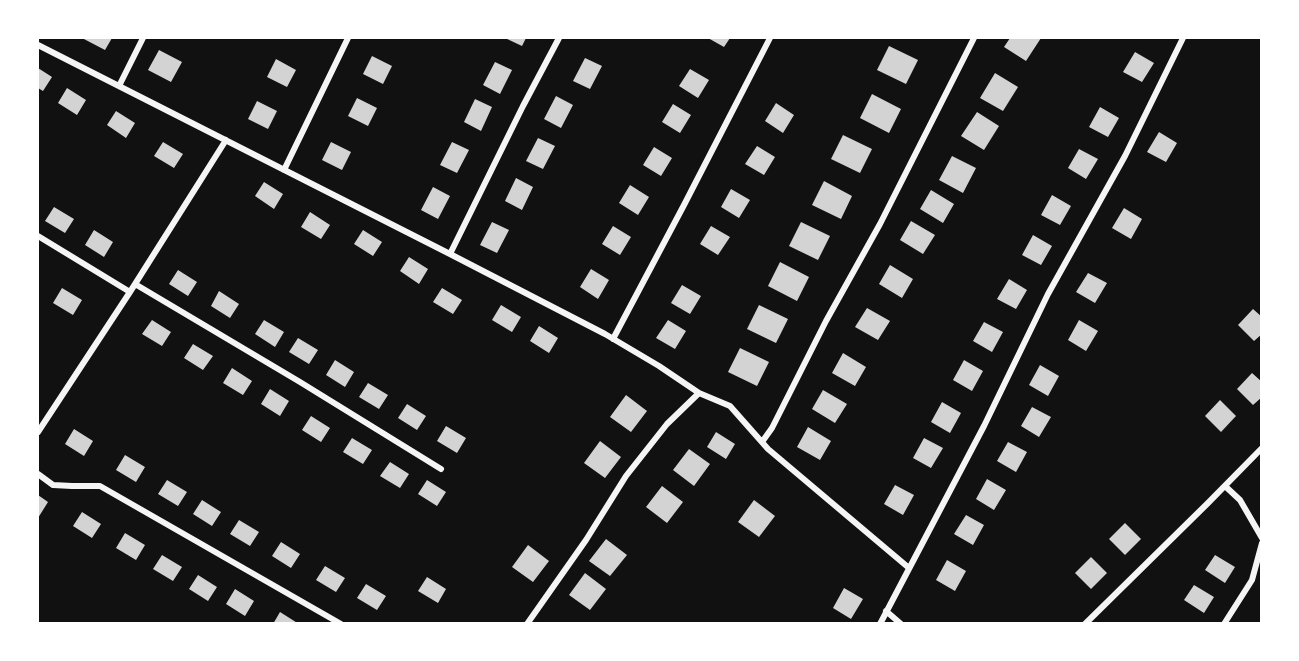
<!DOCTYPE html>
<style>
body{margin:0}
#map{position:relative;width:1299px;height:661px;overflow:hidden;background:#111;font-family:"Golos Text",sans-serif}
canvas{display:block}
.frame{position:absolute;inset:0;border:39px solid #fff;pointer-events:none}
</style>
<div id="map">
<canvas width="1299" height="661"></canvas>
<div class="frame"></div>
</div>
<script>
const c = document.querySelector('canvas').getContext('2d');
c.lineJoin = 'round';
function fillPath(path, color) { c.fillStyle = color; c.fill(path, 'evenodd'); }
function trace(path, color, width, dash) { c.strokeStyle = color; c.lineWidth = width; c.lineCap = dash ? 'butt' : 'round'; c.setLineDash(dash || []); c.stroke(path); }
const building = new Path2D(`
 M82,38h30l-7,12z
 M505,38h21l-4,8z
 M708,38h22l-6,9z
 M1010,38h31l-15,23 -22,-14z
 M889,46l29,14 -12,24 -29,-14z
 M159,50l23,12 -11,20 -23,-12z
 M1135,52l19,11 -12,19 -19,-10z
 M372,56l20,10 -9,18 -20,-10z
 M585,58l17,8 -12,23 -17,-8z
 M276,59l20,11 -9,17 -20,-10z
 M495,62l17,8 -12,24 -17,-9z
 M38,68l14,9 -9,14 -5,-3z
 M690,69l19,11 -11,18 -19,-12z
 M995,73l23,14 -15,24 -23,-13z
 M67,88l19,12 -9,15 -19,-12z
 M872,94l29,15 -12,24 -29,-15z
 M556,96l17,9 -12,23 -17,-9z
 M357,98l20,10 -9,18 -20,-10z
 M475,99l17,8 -11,24 -17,-9z
 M257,101l20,10 -9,18 -20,-10z
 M776,103l18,12 -11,18 -18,-12z
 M673,104l18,11 -11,18 -18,-11z
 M1100,107l19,11 -11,19 -19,-10z
 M116,111l19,12 -9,15 -19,-13z
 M977,112l22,14 -15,24 -23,-14z
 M1159,132l18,11 -11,19 -19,-10z
 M843,135l29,14 -12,24 -29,-14z
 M538,138l17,8 -12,23 -17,-8z
 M163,142l20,12 -9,14 -20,-12z
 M331,142l20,10 -9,18 -20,-10z
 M452,142l17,8 -12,23 -17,-8z
 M757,146l18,11 -11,18 -19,-11z
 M654,147l18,11 -11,18 -18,-11z
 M1079,149l19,10 -12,20 -18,-11z
 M952,156l24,12 -13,25 -24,-13z
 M516,178l17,9 -11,23 -17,-9z
 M824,181l28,15 -11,23 -29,-14z
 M264,182l19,12 -9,15 -19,-13z
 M630,185l19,12 -11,18 -19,-12z
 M433,187l17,9 -12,23 -17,-9z
 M731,189l19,11 -11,18 -18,-11z
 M931,190l23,14 -11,19 -23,-14z
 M1052,195l19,11 -11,19 -19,-10z
 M54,207l20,12 -9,14 -20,-12z
 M1124,208l18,11 -11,20 -19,-11z
 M310,212l20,13 -9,14 -20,-12z
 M911,221l24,14 -12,19 -23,-14z
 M492,222l17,8 -12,23 -17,-8z
 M801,222l29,14 -12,24 -29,-14z
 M613,226l18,11 -11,18 -18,-11z
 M711,226l19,11 -12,18 -18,-11z
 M94,230l19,12 -9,15 -19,-12z
 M363,230l19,12 -9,14 -19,-12z
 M1033,235l19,11 -11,19 -19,-10z
 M409,257l19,12 -9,15 -19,-13z
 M780,262l29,15 -12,24 -29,-15z
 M890,265l23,14 -11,19 -23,-14z
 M591,269l18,11 -11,19 -18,-12z
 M178,270l19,12 -9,14 -19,-12z
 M1088,273l19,10 -12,20 -19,-11z
 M1009,279l18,11 -11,19 -19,-10z
 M682,285l19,11 -11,18 -19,-11z
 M62,288l20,12 -9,15 -20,-12z
 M442,288l20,12 -9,14 -20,-12z
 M219,291l20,13 -9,14 -19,-12z
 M501,305l20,12 -9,15 -20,-12z
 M759,305l29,14 -12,24 -29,-14z
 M867,308l23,13 -12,19 -23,-13z
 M1253,309l9,8v17l-8,7 -16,-16z
 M152,320l19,12 -9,14 -20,-12z
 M264,320l20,12 -9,15 -20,-13z
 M668,320l18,11 -11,18 -19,-11z
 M1079,320l19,11 -12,20 -18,-11z
 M984,322l19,10 -11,20 -19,-11z
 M539,326l19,12 -9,15 -19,-12z
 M298,338l20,12 -9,14 -20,-12z
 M193,344l20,12 -10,14 -19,-12z
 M740,348l29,14 -12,24 -29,-14z
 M843,353l23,14 -11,19 -23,-13z
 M335,360l19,12 -9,15 -19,-12z
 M964,360l19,11 -11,20 -19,-11z
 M1040,365l19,11 -11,20 -19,-11z
 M232,368l20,13 -9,14 -20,-12z
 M1252,373l10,9v15l-9,8 -16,-16z
 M368,383l20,12 -9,14 -20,-12z
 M270,389l19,12 -9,15 -19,-12z
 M823,390l24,14 -12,19 -23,-14z
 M626,395l21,16 -16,21 -21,-15z
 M1220,400l16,16 -15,16 -16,-16z
 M942,402l19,11 -11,20 -19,-11z
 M407,404l19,12 -9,14 -19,-12z
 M1032,407l19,10 -12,20 -18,-11z
 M311,416l19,12 -9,14 -19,-12z
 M446,426l20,12 -9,15 -20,-12z
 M808,427l23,14 -11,19 -23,-13z
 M74,429l19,12 -9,15 -19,-12z
 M716,432l19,12 -9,15 -19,-12z
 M352,438l20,12 -9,14 -20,-12z
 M924,438l19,10 -12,20 -18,-10z
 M600,441l21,16 -16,21 -21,-15z
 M1008,442l19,10 -11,20 -19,-11z
 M689,449l21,15 -16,22 -21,-16z
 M125,455l20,12 -9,15 -20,-12z
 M390,462l19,12 -9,14 -20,-12z
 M987,479l19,11 -12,20 -18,-11z
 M167,480l20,12 -9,14 -20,-12z
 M427,480l19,12 -9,14 -19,-12z
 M895,485l19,10 -11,20 -19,-11z
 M662,486l21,16 -16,21 -21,-16z
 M38,495l10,7 -10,16z
 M202,500l19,12 -9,14 -19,-12z
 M754,500l21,16 -16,21 -21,-15z
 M82,512l19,12 -9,14 -19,-12z
 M966,515l18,10 -11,20 -19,-11z
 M239,520l20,12 -9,14 -20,-12z
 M1125,523l16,16 -16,16 -16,-16z
 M125,533l20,12 -9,15 -20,-12z
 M606,539l21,16 -17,21 -21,-15z
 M281,542l19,12 -9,14 -19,-12z
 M528,545l21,16 -16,21 -21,-15z
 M162,555l20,12 -9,14 -20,-12z
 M1215,555l20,12 -10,16 -20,-13z
 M1091,557l16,16 -16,16 -16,-16z
 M947,560l19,11 -11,20 -19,-11z
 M325,566l20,12 -9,14 -20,-12z
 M585,573l21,16 -16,21 -21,-15z
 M198,575l19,12 -9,14 -19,-12z
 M427,577l19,12 -8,14 -20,-12z
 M366,584l20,12 -9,14 -20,-12z
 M1194,585l20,12 -10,16 -20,-13z
 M844,588l19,11 -12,20 -18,-11z
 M235,589l19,12 -9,15 -19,-12z
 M280,612l19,12h-26z`);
const minor = new Path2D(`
 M38,45l412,209 155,80 54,32 40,27 31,13 38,43 141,119
 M119,86l24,-48
 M284,170l64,-132
 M38,236l92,56
 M450,254l73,-148 36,-68
 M135,284l165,98 141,87
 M613,339l71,-134 86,-167
 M38,432l92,-140 96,-152
 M762,442l10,-14 54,-107 54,-97 94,-186
 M38,474l15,11 19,1h28l241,138
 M1225,486l15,14 22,38
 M886,611l15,13
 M527,624l59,-84 40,-64 41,-52 32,-31
 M880,624l104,-198 64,-132 77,-138 58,-118
 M1085,624l123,-121 54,-55
 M1224,624l28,-44 10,-37`);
fillPath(building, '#d3d3d3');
trace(minor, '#f5f5f5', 6);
</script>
